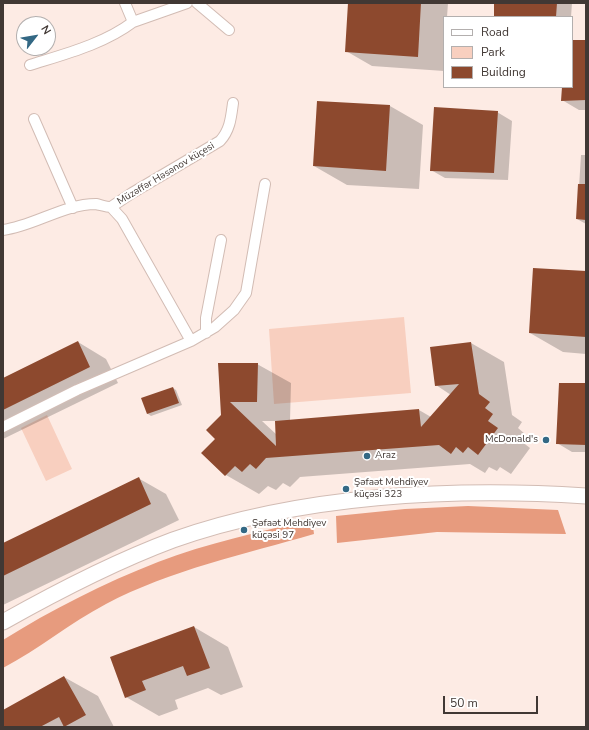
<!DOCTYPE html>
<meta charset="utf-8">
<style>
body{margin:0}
#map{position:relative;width:589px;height:730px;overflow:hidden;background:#fdebe4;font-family:"Nunito Sans",sans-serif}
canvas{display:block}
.frame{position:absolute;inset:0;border:4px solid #413834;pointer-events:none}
.legend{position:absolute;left:443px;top:16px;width:130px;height:72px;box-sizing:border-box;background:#fff;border:1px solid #b3afae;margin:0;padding:5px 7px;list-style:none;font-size:12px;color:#413834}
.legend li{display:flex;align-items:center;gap:8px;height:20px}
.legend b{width:20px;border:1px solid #b3afae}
.north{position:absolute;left:16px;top:16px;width:40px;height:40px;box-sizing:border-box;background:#fff;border:1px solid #b3afae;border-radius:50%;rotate:59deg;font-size:11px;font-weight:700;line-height:16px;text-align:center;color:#413834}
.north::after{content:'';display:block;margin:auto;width:14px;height:18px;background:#336884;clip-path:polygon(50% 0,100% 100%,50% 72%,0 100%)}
.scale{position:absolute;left:443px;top:696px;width:95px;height:18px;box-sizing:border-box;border:2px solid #413834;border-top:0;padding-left:5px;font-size:12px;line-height:14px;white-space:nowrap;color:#413834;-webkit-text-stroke:3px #fff;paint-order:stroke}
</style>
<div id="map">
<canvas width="589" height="730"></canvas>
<div class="frame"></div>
<ul class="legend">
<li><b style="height:5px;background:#fff"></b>Road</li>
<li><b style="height:11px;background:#f8cfbf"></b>Park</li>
<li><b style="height:11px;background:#8d492e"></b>Building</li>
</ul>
<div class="north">N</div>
<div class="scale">50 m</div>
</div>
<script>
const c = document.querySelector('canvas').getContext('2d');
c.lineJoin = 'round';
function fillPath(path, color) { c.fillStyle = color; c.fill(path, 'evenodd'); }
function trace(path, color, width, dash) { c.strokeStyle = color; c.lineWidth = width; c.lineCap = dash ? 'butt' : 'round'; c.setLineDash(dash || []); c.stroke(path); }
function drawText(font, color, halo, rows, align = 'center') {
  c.font = font + ' "Nunito Sans",sans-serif'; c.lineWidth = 4; c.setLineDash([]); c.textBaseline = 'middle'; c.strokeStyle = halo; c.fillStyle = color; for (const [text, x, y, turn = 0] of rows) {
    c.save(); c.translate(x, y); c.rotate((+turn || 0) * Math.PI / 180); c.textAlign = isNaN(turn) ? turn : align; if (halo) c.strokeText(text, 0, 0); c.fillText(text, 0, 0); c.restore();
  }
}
const green = new Path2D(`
 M404,317l7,76 -137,11 -5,-75z
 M47,415l25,54 -26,12 -25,-53z`);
const forest = new Path2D(`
 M468,506l90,4 8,24 -129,-2 -100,11 -1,-27 69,-7z
 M312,519l2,15c-68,20 -144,36 -208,70 -36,19 -67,45 -103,64v-28c48,-30 101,-57 155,-78 49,-19 103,-30 154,-43z`);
const shadow = new Path2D(`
 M349,3h99l-1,14h-3v54l-72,-5 -26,-15z
 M495,3h77l-1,14h-76z
 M572,41h14v69h-7l-17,-10 1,-13h9z
 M390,106l33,19 -4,64 -72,-4 -33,-19z
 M497,112l15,9 -4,59 -63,-2 -14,-8z
 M581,155h5v69l-9,-5z
 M586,272v82l-23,-2 -33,-19z
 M78,342l28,17 12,24 -115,56v-60z
 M471,343l33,19 8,53 10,7 -4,6 7,6 -4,7 9,7 -19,26 -11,-7 -3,4 -8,-4 -4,6 -15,-9 -170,13 -10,10 -7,-4 -7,7 -8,-4 -9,8 -33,-19 -10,-36 6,-24 -3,-51h38l34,19 -1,38 129,-11 12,7 20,-22 -15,-10zM262,421h14l1,14z
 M586,384v68h-14l-15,-9z
 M173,388l3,2 6,15 -31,11 -3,-2 -5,-15z
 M138,478l28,16 13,26 -176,85v-61z
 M194,627l34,20 15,40 -22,8 -13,-7 -33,12 3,9 -19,7 -33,-19z
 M64,677l34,19 16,31h-111v-16z`);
const building = new Path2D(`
 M348,3h73l-3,54 -73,-5z
 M494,3h63l-1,14h-62z
 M572,40h14v60l-25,1 1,-14h10z
 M317,101l73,4 -4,66 -73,-5z
 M434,107l64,4 -4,62 -64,-2z
 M578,184h8v36l-10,-1z
 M533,268l53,3v66l-57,-4z
 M78,341l12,26 -87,43v-32z
 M471,342l8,52 11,8 -5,6 8,6 -5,7 10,7 -20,27 -10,-8 -5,6 -7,-6 -5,7 -12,-9 -173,13 -10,11 -6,-5 -8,8 -7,-6 -10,10 -24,-23 14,-14 -9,-9 15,-15 -3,-52h40l-1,39h-27l46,44 -1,-25 144,-12 2,18 38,-43 -24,2 -5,-39z
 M559,383h27v62l-30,-1z
 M173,387l6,16 -32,11 -6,-16z
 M139,477l12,27 -148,72v-33z
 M194,626l16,42 -23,8 -4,-10 -41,15 4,9 -21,8 -15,-41z
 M64,676l22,39 -22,12 -5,-10 -19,10h-37v-17z`);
const minor = new Path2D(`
 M125,3l8,19 54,-19
 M197,3l32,27
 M30,65c35,-11 74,-21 103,-43
 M34,119l39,89
 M111,207l11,12 69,122
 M3,230c31,-4 61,-26 93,-26 5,1 10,3 15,3l21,-14 88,-52c10,-11 11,-23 13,-38
 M206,333v-15l15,-78
 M3,427l74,-37 114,-49 24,-14 19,-17 12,-17 19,-109`);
const secondary = new Path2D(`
 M3,622c55,-31 111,-60 170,-82 127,-45 280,-53 413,-44`);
const markers = [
 [546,440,4,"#336884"],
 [367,456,4,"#336884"],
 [346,489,4,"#336884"],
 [244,530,4,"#336884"]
];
const streetNames = [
 ["Müzəffər Həsənov küçesi",166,174,-31]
];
const poiNames = [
 ["McDonald's",538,440,"right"],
 ["Araz",375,456],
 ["Şəfaət Mehdiyev",354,483],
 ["küçəsi 323",354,495],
 ["Şəfaət Mehdiyev",252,524],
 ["küçəsi 97",252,536]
];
fillPath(green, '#f8cfbf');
fillPath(forest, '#e79b7e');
fillPath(shadow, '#0003');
fillPath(building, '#8d492e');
trace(minor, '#d2bcb4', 12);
trace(secondary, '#d2bcb4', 17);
trace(minor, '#fff', 10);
trace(secondary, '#fff', 15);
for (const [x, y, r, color] of markers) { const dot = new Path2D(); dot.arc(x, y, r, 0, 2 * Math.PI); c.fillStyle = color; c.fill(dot); trace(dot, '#fff', 1.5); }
drawText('10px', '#413834', '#fff', streetNames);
drawText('10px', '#413834', '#fff', poiNames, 'left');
</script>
